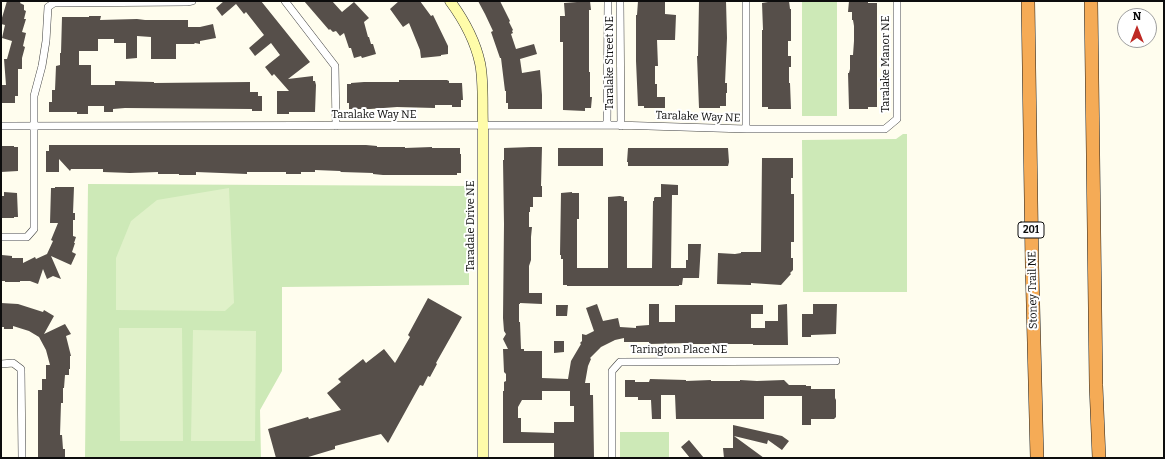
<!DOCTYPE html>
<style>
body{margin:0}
#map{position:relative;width:1165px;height:459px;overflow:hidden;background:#fffdee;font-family:Bitter,serif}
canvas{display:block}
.frame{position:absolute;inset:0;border:2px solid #0d0d0d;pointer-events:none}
.north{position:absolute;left:1117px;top:8px;width:40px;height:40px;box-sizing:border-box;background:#fff;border:1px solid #9e9e9e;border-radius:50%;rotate:0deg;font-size:11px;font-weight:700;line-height:16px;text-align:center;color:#0d0d0d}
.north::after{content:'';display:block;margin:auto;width:14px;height:18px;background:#be2924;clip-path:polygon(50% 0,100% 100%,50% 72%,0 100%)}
</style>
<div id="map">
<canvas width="1165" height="459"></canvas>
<div class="frame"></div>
<div class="north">N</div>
</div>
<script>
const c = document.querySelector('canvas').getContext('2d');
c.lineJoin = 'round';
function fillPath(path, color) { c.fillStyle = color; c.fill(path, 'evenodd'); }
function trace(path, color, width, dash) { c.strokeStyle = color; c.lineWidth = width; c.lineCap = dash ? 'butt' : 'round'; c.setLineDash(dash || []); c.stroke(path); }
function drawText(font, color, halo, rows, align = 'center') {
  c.font = font + ' Bitter,serif'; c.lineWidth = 4; c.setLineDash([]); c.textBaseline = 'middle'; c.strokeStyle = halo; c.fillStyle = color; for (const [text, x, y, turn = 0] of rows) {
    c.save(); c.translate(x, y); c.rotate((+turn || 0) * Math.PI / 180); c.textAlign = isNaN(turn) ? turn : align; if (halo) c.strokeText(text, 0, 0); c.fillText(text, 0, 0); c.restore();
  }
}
const green = new Path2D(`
 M802,1h35v115h-35z
 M903,134h4v158h-104l-1,-152 94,-1z
 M88,184l381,2v99l-187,2v84l-22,39 1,48h-176z
 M620,432h49v26h-49z`);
const pitch = new Path2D(`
 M229,188l5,115 -9,8 -109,-1v-52l15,-37 26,-21z
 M119,328h63l1,113h-63z
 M193,330l63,1 -1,110h-64z`);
const building = new Path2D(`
 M7,1h14l-1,2 4,2v5l2,1 -2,8h2l-4,13 4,1 -3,13 2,1 -3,11v11h-4v27h-3v7h-14v-18h5l-2,-26h3l5,-18 -10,-3 3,-13 -4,-1v-3z
 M224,1h37l49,61 -22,17 25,-3v5h2l1,4 -1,27h-26v2h-12v-23h12l-15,-17 -2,2 -7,-9 15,-12 -9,-12 -16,13 -6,-8 15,-13 -18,-23 -2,2 -8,-10 -14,12 -6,-8z
 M304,1h28l10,11 12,-10 15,16 -5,4 4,15h1l2,7h2l3,10 -14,4 -1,-2 -7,2 -3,-10h-2l-5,-15 -4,3 -4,-5 -3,1 -3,-3 -1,1z
 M399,1h21l11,15 2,-1 15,31v8l-7,1v1l-20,2 -1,-8 -11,-27 -6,4 -13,-18z
 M478,1h22l10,20 -1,1 4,8 -1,1 1,2 -2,1 5,15 18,-5 3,10 -17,5 2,14 18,-3 2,25v14h-34v-6h-2v-12h-1l-4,-33h-1l-9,-26 2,-1 -8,-17z
 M590,1l1,9h-2v62h1v25h2l-1,11h-6v3l-22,-1v-68h-3v-26h5l-1,-13z
 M638,1h27v13l11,1 -1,25h-18l1,26h-3v18h2v13h8v11h-21v-2h-6l-2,-45v-46h1z
 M699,1h27l1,37 -2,45h2v10h-1v13h-6v2h-21l-2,-52h1z
 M774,1h15l1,8h1v32h-3v15h3v11h-2v16h1l1,26h-23v-2h-6v-77h1l-1,-27z
 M849,1h19v2h9v104h-9v2h-19l-1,-36h1l1,-4v-14h3l1,-14v-15l-1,-6h-1v-8h-4z
 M89,16h12l-1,4 37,-1 8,1h43v7h12l13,-3 3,14 -16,3v3l-5,-1 -1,1h-18v15h-25v-22l-14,-1v22l-11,1v-16h-12v-4h-16v12h-19v14h12v20h24v-4l39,1v1l96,-1v10h8v4h4v15h-10v-2l-127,-1 -12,1v3h-9v-6h-16v8h-11v-2h-28v-10h3v-12h3l1,-24 4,-1v-12h1l1,-36h27z
 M399,80h48l2,1v2h13l1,17h-2v7h-9v-2h-17v3l-38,-1 -27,2h-21v-6h-2v-19h4v-1l13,-1h35z
 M49,145h317l11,1v1h28v1l27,-1v1h28v6h1v19h-4v2h-74l-10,-1v-1l-32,-1 -1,-1 -25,-1v2h-14v2h-15v-2h-39v2l-51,-2v3h-17v-1h-21v-2l-28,1 -27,-1v-3h-32l-1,2 -11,-12v13h-13v-21h3z
 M1,146h13v1h4v24l-17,1z
 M531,147h11l-1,39h1v11h-9v10h-3v5h-1v15h3l-1,10v23l-2,6v27h13v11l-22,-1v1h-1v18h1l1,27h3v2h18v27l26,1 3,-18 10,-17 -1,-1 2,-2v-7l4,1 8,-4 -8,-23 11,-4 6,17 15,-3 2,9 16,1v-2l13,-1v-21h10v18h16v-17h88v9h-12v14h14v-7h13v-16l9,-1 1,41h-35v-1h-64v-1l-40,1v-2h-25v-4l-9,2 -14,7 -11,11 1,1 -3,7 -3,17h5v12h3l1,62 -40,1v-15h-51v-52h1v-9l2,-1v-7l-2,-2 -1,-23h5l-5,-10 3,-5 -2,-3 -1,-13 1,-94 -1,-64h1v-12zM542,391h28v15h4v16h-20v11l-33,-1v-14h-3v-11l4,-7h20z
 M558,148h45v18h-45z
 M628,148h100l1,14 -1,4h-100v-4h-1z
 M762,158h31v20h-2v16h3v48h-3v16h2v12l-3,3 1,1 -10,11 -30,-2v2l-34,-1 1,-31 17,1 6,-1v-1h20z
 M661,184l17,1v10h-6l-1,73h15v-8h2v-16h13l-2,34h-16l-1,7h-3v1h-112v-1h-4v-26h-2v-4h-1l1,-62 11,-1v1h7v26h-2v49h31v-71l12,-1 4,1v4h3v67h25l1,-67h1v-3l1,-1h6z
 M55,187h19l-1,26h2v7h-2v16l3,1 -2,6h1l-3,9 4,2 -5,11 -20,-9 10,23 -8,-3 -6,3 -4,-10 -5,15 -8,-3h-10v1h-15v-1h-4l1,-26 10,1v2h11v5l12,-6 1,2 11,-5 6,-13 -2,-1 7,-17h-8l1,-35h4z
 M4,192l13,1 1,24h-4v1h-13v-22h3z
 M428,298l34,19 -26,46 1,1 -7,13 -2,-1 -5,10 -3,-1 -32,58 -7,-9 -46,12v3l-30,9h-29l-8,-29 40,-12 1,2 32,-9 -14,-17 14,-11 -3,-3 25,-20 3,4 18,-14 11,14 15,-26 -2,-2z
 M1,303l17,1 25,8 1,-2 10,6 -10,18 21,-10 6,10 -5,2 5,20h-1v13h-1v6h-4l-1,13h-1v15h-2l-1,32h2l1,14h2v9h-27v-68h4v-11h4v-14h4l-4,-15 -7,-13 -10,-6 -16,-5v3h-9v-2h-3z
 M813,304h24l-1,30 -25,1v2h-9v-23h11z
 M556,305h12l-1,11h-11z
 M554,341h10v11l-10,1z
 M650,379l36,1v1l25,-1v1h29v-1l17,1 27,-1 5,5h17v1h5v3h24v9l1,2v17l-2,2h-23v6h-9v-29h-38v23h-88l-1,-24h-14v24h-9l-1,-19h-13v-3h-13v-17h10v2h14z
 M733,425l49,11 7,5 -7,9 -14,-10 -1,4 -33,-8 30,22h-40l-1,-10h10z
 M689,440l15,18h-14l-9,-11z`);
const street = new Path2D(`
 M285,1l50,65 1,60
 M620,1l1,125
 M746,1v128
 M607,125l1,-124
 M1,126l614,-1 131,4h139l12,-10v-118
 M1,237h26l7,-8v-133l8,-30 4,-25 2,-34 6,-4 133,-1 5,-1
 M1,364l12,-1 8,6 1,89
 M612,458v-87l8,-9 216,-1`);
const secondary = new Path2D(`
 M450,1c14,19 25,39 30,62 4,19 2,43 3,63v332`);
const highway = new Path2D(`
 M1028,1l4,265 5,192
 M1091,1l5,384 3,73`);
const shields = [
 [1031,230,26]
];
const shieldNames = [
 ["201",1031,230]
];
const streetNames = [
 ["Taralake Street NE",610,63,-90],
 ["Taralake Manor NE",886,64,-90],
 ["Taralake Way NE",374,115],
 ["Taralake Way NE",698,117,2],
 ["Taradale Drive NE",471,226,-90],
 ["Stoney Trail NE",1033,290,-91],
 ["Tarington Place NE",679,350]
];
fillPath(green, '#cde9b7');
fillPath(pitch, '#e0f1c9');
fillPath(building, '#564f4a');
trace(street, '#404040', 8);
trace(secondary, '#2f2f2f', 11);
trace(highway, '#1e1e1e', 14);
trace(street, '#fff', 7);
trace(secondary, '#fffca9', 10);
trace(highway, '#f5ab56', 13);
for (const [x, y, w] of shields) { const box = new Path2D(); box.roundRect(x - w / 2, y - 8, w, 16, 3); c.fillStyle = '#fff'; c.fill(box); trace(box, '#0d0d0d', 1); }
drawText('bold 10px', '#0d0d0d', null, shieldNames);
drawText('11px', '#0d0d0d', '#fff', streetNames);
</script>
